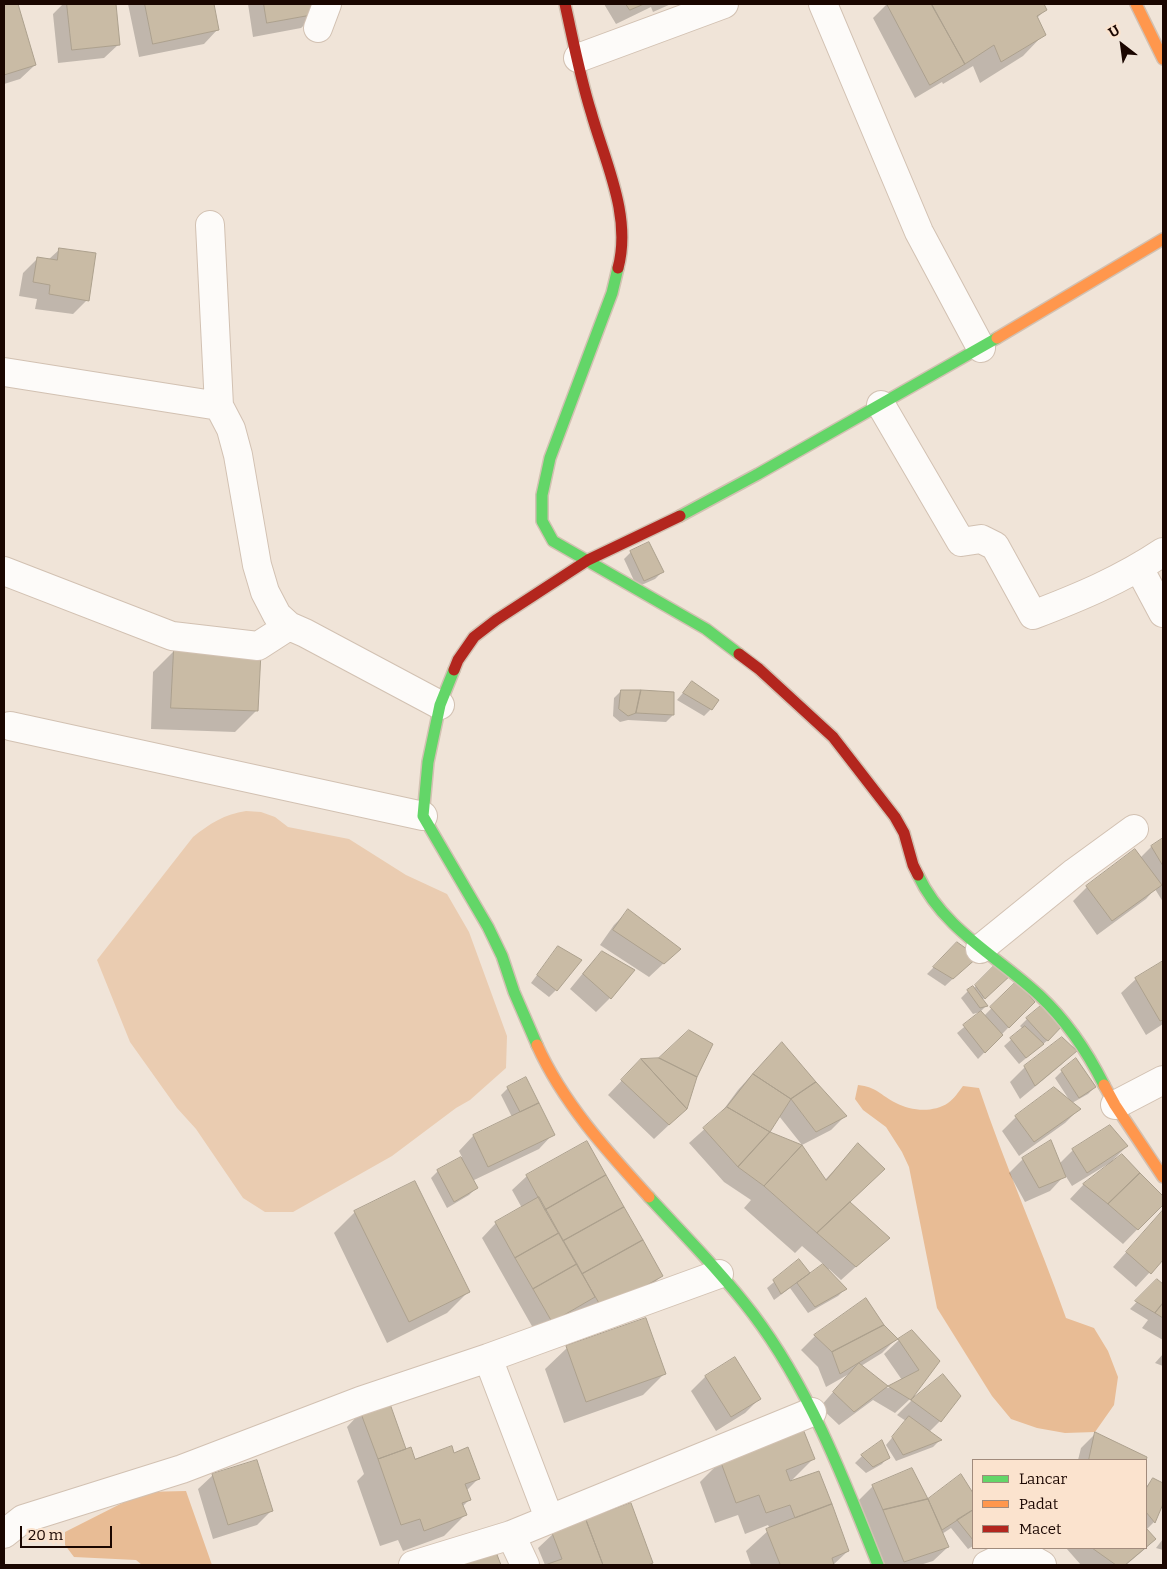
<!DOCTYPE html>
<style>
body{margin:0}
#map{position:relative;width:1167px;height:1569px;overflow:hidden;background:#f0e4d8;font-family:Bitter,serif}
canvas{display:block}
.frame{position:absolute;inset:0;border:5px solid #1a0600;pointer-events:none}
.legend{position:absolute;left:972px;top:1459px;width:175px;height:90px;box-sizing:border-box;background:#fbe3ce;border:1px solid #a18b7c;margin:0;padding:6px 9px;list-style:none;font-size:15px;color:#1a0600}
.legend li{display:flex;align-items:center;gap:10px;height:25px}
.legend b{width:25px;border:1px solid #a18b7c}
.north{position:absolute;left:1097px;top:20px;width:50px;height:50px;-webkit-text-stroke:4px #fbe3ce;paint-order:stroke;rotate:330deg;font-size:14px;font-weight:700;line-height:20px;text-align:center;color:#1a0600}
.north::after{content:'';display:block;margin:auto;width:18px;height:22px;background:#1a0600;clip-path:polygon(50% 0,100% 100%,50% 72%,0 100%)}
.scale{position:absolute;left:20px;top:1526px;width:92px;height:22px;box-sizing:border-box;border:2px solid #1a0600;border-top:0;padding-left:6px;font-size:15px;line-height:18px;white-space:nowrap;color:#1a0600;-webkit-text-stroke:4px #fbe3ce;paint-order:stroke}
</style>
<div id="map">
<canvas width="1167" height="1569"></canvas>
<div class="frame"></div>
<ul class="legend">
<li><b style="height:6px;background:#63d668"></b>Lancar</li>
<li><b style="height:6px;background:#ff974d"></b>Padat</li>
<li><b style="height:6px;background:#b3261e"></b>Macet</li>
</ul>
<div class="north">U</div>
<div class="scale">20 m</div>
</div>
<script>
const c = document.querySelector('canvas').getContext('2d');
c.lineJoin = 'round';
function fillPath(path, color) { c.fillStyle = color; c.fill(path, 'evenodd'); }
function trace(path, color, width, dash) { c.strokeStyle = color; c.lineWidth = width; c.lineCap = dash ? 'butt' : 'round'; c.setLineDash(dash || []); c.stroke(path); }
const green = new Path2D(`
 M246,811l15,1 14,5 13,10 61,12 57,36 41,19 22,38 38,104 -1,32 -36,32 -14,8 -64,48 -99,56h-28l-22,-14 -47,-69 -19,-21 -47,-66 -33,-82 96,-123c16,-13 32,-23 53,-26z`);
const forest = new Path2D(`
 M858,1085c19,2 22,10 38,18 15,8 37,10 52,0 6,-4 11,-12 15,-17l16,2c26,78 60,153 87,230l28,10 14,23 10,26 -4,28 -19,27 -30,1 -28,-5 -26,-9 -19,-23 -55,-88 -28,-141 -7,-15 -16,-25 -23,-17 -8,-11z
 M186,1491l26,74h-70l-6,-5 -62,-3 -9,-12v-13l79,-40z`);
const shadow = new Path2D(`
 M4,4h12l19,61 -15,14 -16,5z
 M63,4h52l4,40 -15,14 -46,5 -5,-49z
 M128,4h85l5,25 -14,15 -65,13z
 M248,4h66l2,10 -15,14 -48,9z
 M604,4h67l-18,8 -2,-5 -35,17z
 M887,4h43l1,2 5,-2h107l3,5 -9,9 7,16 -21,22 -43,27 -7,-17 -30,18 -1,-2 -27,16 -42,-80z
 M60,249l27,51 -14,14 -38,-5 2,-10 -18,-3 4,-23 15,-15 10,2z
 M631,552l31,20 -7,7 -18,8 -13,-28z
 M175,650l82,60 -22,22 -84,-3 2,-57z
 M692,682l19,27 -7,7 -27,-16z
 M621,691l52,24 -7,7 -38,-2 -8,2 -7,-6 1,-18z
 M1163,839v63l-8,-13 -9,10 -49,36 -24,-34 14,-14 53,-29 11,-11z
 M628,911l51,38 -30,28 -49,-32 14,-20z
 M957,944l12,20 -24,22 -18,-12z
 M558,947l-2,43 -7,7 -18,-14z
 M602,952l8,46 -14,14 -26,-23 18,-22z
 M1163,962v62l-17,11 -25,-42 15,-14z
 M997,964l13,10 -28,26 4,6 -6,6 -7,2 -12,-16 7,-7 6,-3z
 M1017,982l16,20 -55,57 -21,-26 24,-20 3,3z
 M1027,1019l21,21 -29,24 -15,-18 19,-17 -3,-3z
 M781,1043l64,73 -14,14 -29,15 -23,-29 -11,16 57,48 33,-36 26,25 -35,34 39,35 -47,42 -12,-11 -2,2 18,18 -7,7 -30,17 -18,-25 -16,12 -7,-12 32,-27 11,14 14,-10 -22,-19 -7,7 -51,-45 7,-8 -27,-18 -35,-39 29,-26 20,-27z
 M1075,1051l-14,14 -41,34 -10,-17 15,-15z
 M1062,1071l33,16 -7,7 -16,9 7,6 -14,14 -46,33 -17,-25 14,-14 54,-16 -15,-23z
 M627,1075l44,48 -17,16 -46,-44z
 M508,1088l30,15 15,31 -14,15 -67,32 4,7 -7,7 -22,13 -16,-30 7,-7 24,-14 -3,-6 14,-15 39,-19 -11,-22z
 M1110,1127l17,19 -14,14 1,1 8,-6 41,42v6l-40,41 -53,-45 14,-15 25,-19 -1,-1 -36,22 -7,-11 -15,16 -25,11 -16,-29 14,-14 36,5 14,-14z
 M527,1176l135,99 -15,15 -110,45 -55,-97 14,-15 26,-15 -10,-18z
 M1163,1211v47l-27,29 -23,-20z
 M355,1212l113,80 -21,21 -60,30 -53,-110z
 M1157,1281l6,5v54l-21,-12 6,-8 -18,-11z
 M815,1336l81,3 -14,14 -21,13 27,22 14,-8 -18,-26 15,-14 40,21 -29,38 -15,14 -22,-13 -34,25 -19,-18 29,-33 -23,13 -8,-20 -17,-17z
 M567,1348l98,25 -22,22 -79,28 -19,-54z
 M1163,1354v12l-8,-3z
 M734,1359l25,40 -14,14 -29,18 -25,-40 14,-14z
 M943,1376l-3,45 -11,11 11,8 -7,7 -37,14 -10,-16 20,-24 -9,-6 14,-14z
 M361,1412l54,49 38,-6 26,23 -13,13 3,9 -7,7 3,8 -21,21 -41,15 -5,-11 -18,6 -23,-65 7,-7 -17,-47z
 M1095,1434l50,26h-67l3,-12z
 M862,1456l26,1 -6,7 -16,9 -11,-10z
 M813,1459l-24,24 29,-11 30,79 -15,14h-82l-5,-14 24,-22 -2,-4 -23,9 -7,-19 -23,8 -15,-41 21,-21z
 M213,1475l58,36 -14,14 -44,14 -15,-50z
 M961,1476l12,19v51l-5,3 -17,-21 -9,6 6,13 -15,14 -13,4h-35l-27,-64 15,-15 54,14z
 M1153,1479l10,5v16l-9,22 -8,8 9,9 -9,9v-61z
 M630,1505l23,60h-108l-7,-17 15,-14z
 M1163,1539v11l-7,-2z
 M1066,1548h80l-20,17h-45z`);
const building = new Path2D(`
 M4,4h14l18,61 -32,10z
 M67,4h49l4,41 -48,5z
 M145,4h69l5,26 -66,14z
 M264,4h51l2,10 -50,9z
 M626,4h18l-14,6z
 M887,4h44l34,60 -35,21z
 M932,4h112l3,6 -10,6 9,19 -45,27 -7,-17 -29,19z
 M59,248l37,5 -7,48 -40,-7 1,-9 -17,-3 4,-25 20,3z
 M649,542l15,30 -20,9 -14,-30z
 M174,649l87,3 -3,59 -87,-3z
 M692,681l27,19 -7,10 -29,-17z
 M621,690h20l-5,23 -8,3 -9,-7z
 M641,690l33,2v23l-38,-2z
 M1163,838v28l-12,-20z
 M1135,849l27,36 -50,36 -26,-35z
 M628,909l53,40 -17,15 -51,-34z
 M957,942l21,15 -25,22 -20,-12z
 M558,946l24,14 -25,31 -20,-16z
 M602,951l33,19 -24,29 -28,-25z
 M1163,961v59l-3,1 -25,-43z
 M997,963l15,11 -27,25 -10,-14z
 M1017,981l18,21 -26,26 -19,-21z
 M973,986l15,20 -8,2 -13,-18z
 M1043,1004l21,20 -16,17 -4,-3 -18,-20z
 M981,1011l22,24 -18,18 -22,-28z
 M1025,1026l19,18 -18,14 -16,-20z
 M689,1030l24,14 -16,33 -38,-19z
 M1062,1037l15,14 -42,35 -11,-20z
 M782,1042l34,40 -25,17 -38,-25z
 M659,1058l38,19 -10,32 -46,-50z
 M1076,1058l20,29 -17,11 -18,-28z
 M641,1059l46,50 -18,16 -48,-45z
 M753,1074l38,25 -21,33 -43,-25z
 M526,1077l13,26 -19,9 -13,-25z
 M816,1082l31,34 -31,16 -25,-33z
 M1054,1087l27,22 -47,33 -19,-26z
 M539,1103l16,32 -67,32 -15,-32z
 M727,1107l43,25 -32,35 -35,-39z
 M1110,1125l18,21 -41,27 -15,-24z
 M770,1132l32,13 -38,41 -26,-19z
 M1051,1140l15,37 -27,11 -17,-30z
 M587,1141l19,34 -61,35 -19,-35z
 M858,1143l27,26 -68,64 -53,-47 38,-41 24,35z
 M1122,1154l18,19 -32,31 -25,-20z
 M461,1157l17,31 -24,14 -17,-32z
 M1140,1173l23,23v9l-25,25 -30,-26z
 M606,1175l18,32 -61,34 -18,-31z
 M415,1181l55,111 -61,30 -55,-111z
 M539,1197l20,36 -44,25 -20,-36z
 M850,1202l40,36 -34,29 -39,-34z
 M624,1207l19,33 -61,34 -19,-33z
 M1163,1210v50l-12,14 -25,-22z
 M559,1233l18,31 -44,25 -18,-31z
 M643,1240l20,36 -60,34 -21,-36z
 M799,1259l11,14 -29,21 -8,-14z
 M577,1264l18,33 -43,25 -19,-33z
 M823,1264l24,25 -32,18 -18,-24z
 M1157,1279l6,5v19l-8,10 -20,-12z
 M866,1298l18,27 -52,27 -18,-17z
 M1163,1303v15l-8,-5z
 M646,1318l20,56 -80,28 -20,-56z
 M884,1325l14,14 -58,35 -8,-22z
 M912,1330l28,31 -29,39 -23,-14 31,-16 -21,-31z
 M735,1357l26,42 -30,18 -26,-41z
 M859,1363l29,23 -34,26 -21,-20z
 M943,1374l18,22 -20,26 -30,-22z
 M389,1401l17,48 -28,10 -18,-48z
 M909,1416l33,24 -39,15 -11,-18z
 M803,1429l12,30 -29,11 4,11 29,-10 13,33 -37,14 -5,-13 -24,8 -7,-18 -23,8 -16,-43z
 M1095,1432l52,25 -1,4 -57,-1z
 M882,1440l8,18 -17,9 -12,-12z
 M452,1446l2,7 14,-6 12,32 -15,5 6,16 -9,3 5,12 -43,16 -4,-12 -19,6 -23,-66 33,-12 4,12z
 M257,1460l16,51 -45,14 -16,-51z
 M912,1468l16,31 -45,11 -11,-25z
 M961,1474l12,19v17l-31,20 -14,-31z
 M1153,1478l10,5v21l-8,19 -9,-11v-23z
 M928,1499l21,48 -45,15 -21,-52z
 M631,1503l22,60 -5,2h-45l-17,-45z
 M832,1504l17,47 -17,7 2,7h-58l4,-1 -14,-35z
 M973,1510v30l-16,-20z
 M586,1520l17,45h-58l17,-6 -10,-26z
 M1146,1528l10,11 -31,26h-9l-24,-17h54z
 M496,1552l5,13h-40z`);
const street = new Path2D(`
 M823,4l96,228 62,116
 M318,28l9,-24
 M578,58l146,-54
 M210,225l9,181
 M4,372l215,34 12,23 7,26 19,110 8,27 12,23 12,11 16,7 135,72
 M881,405l80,137 20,-3 14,7 38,69c47,-18 88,-35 130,-63
 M1139,568l24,45
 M4,571l168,65 86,10 31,-20
 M10,726l413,90
 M980,949l95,-77 59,-43
 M1115,1105l48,-25
 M488,1358l61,160
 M4,1534l19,-15 159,-50 178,-68 128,-43 231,-84
 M511,1535l14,30
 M413,1565l98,-30 301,-123
 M987,1565c18,-10 37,-11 55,0`);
const fast = new Path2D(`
 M618,268l-6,25 -62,165 -8,37v26l11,20 153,88 33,25
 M680,516l78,-42 239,-136
 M454,670l-14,35 -12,57 -5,54 65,111 14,29 12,36 23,53
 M918,875c25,54 79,81 121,120 28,26 48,56 65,90
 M649,1197c35,38 73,76 104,117 56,74 91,165 125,251`);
const slow = new Path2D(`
 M1136,4l27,55
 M997,338l166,-99
 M537,1045c26,58 70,106 112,152
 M1104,1085l11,20 48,72`);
const jam = new Path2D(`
 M565,4c8,36 15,73 26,108 14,50 41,104 27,156
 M739,654l20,15 74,68 62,80 9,16 9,32 5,10
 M454,670l4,-10 16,-23 22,-17 92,-60 92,-44`);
fillPath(green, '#eaccb1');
fillPath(forest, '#e8bc95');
fillPath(shadow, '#0003');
fillPath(building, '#c9bba5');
trace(building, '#aca08d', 1);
trace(street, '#d2c1b2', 30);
trace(fast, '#d2c1b2', 14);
trace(slow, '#d2c1b2', 14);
trace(jam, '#d2c1b2', 14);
trace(street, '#fdfbf9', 28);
trace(fast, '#63d668', 11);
trace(slow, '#ff974d', 11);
trace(jam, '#b3261e', 11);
</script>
